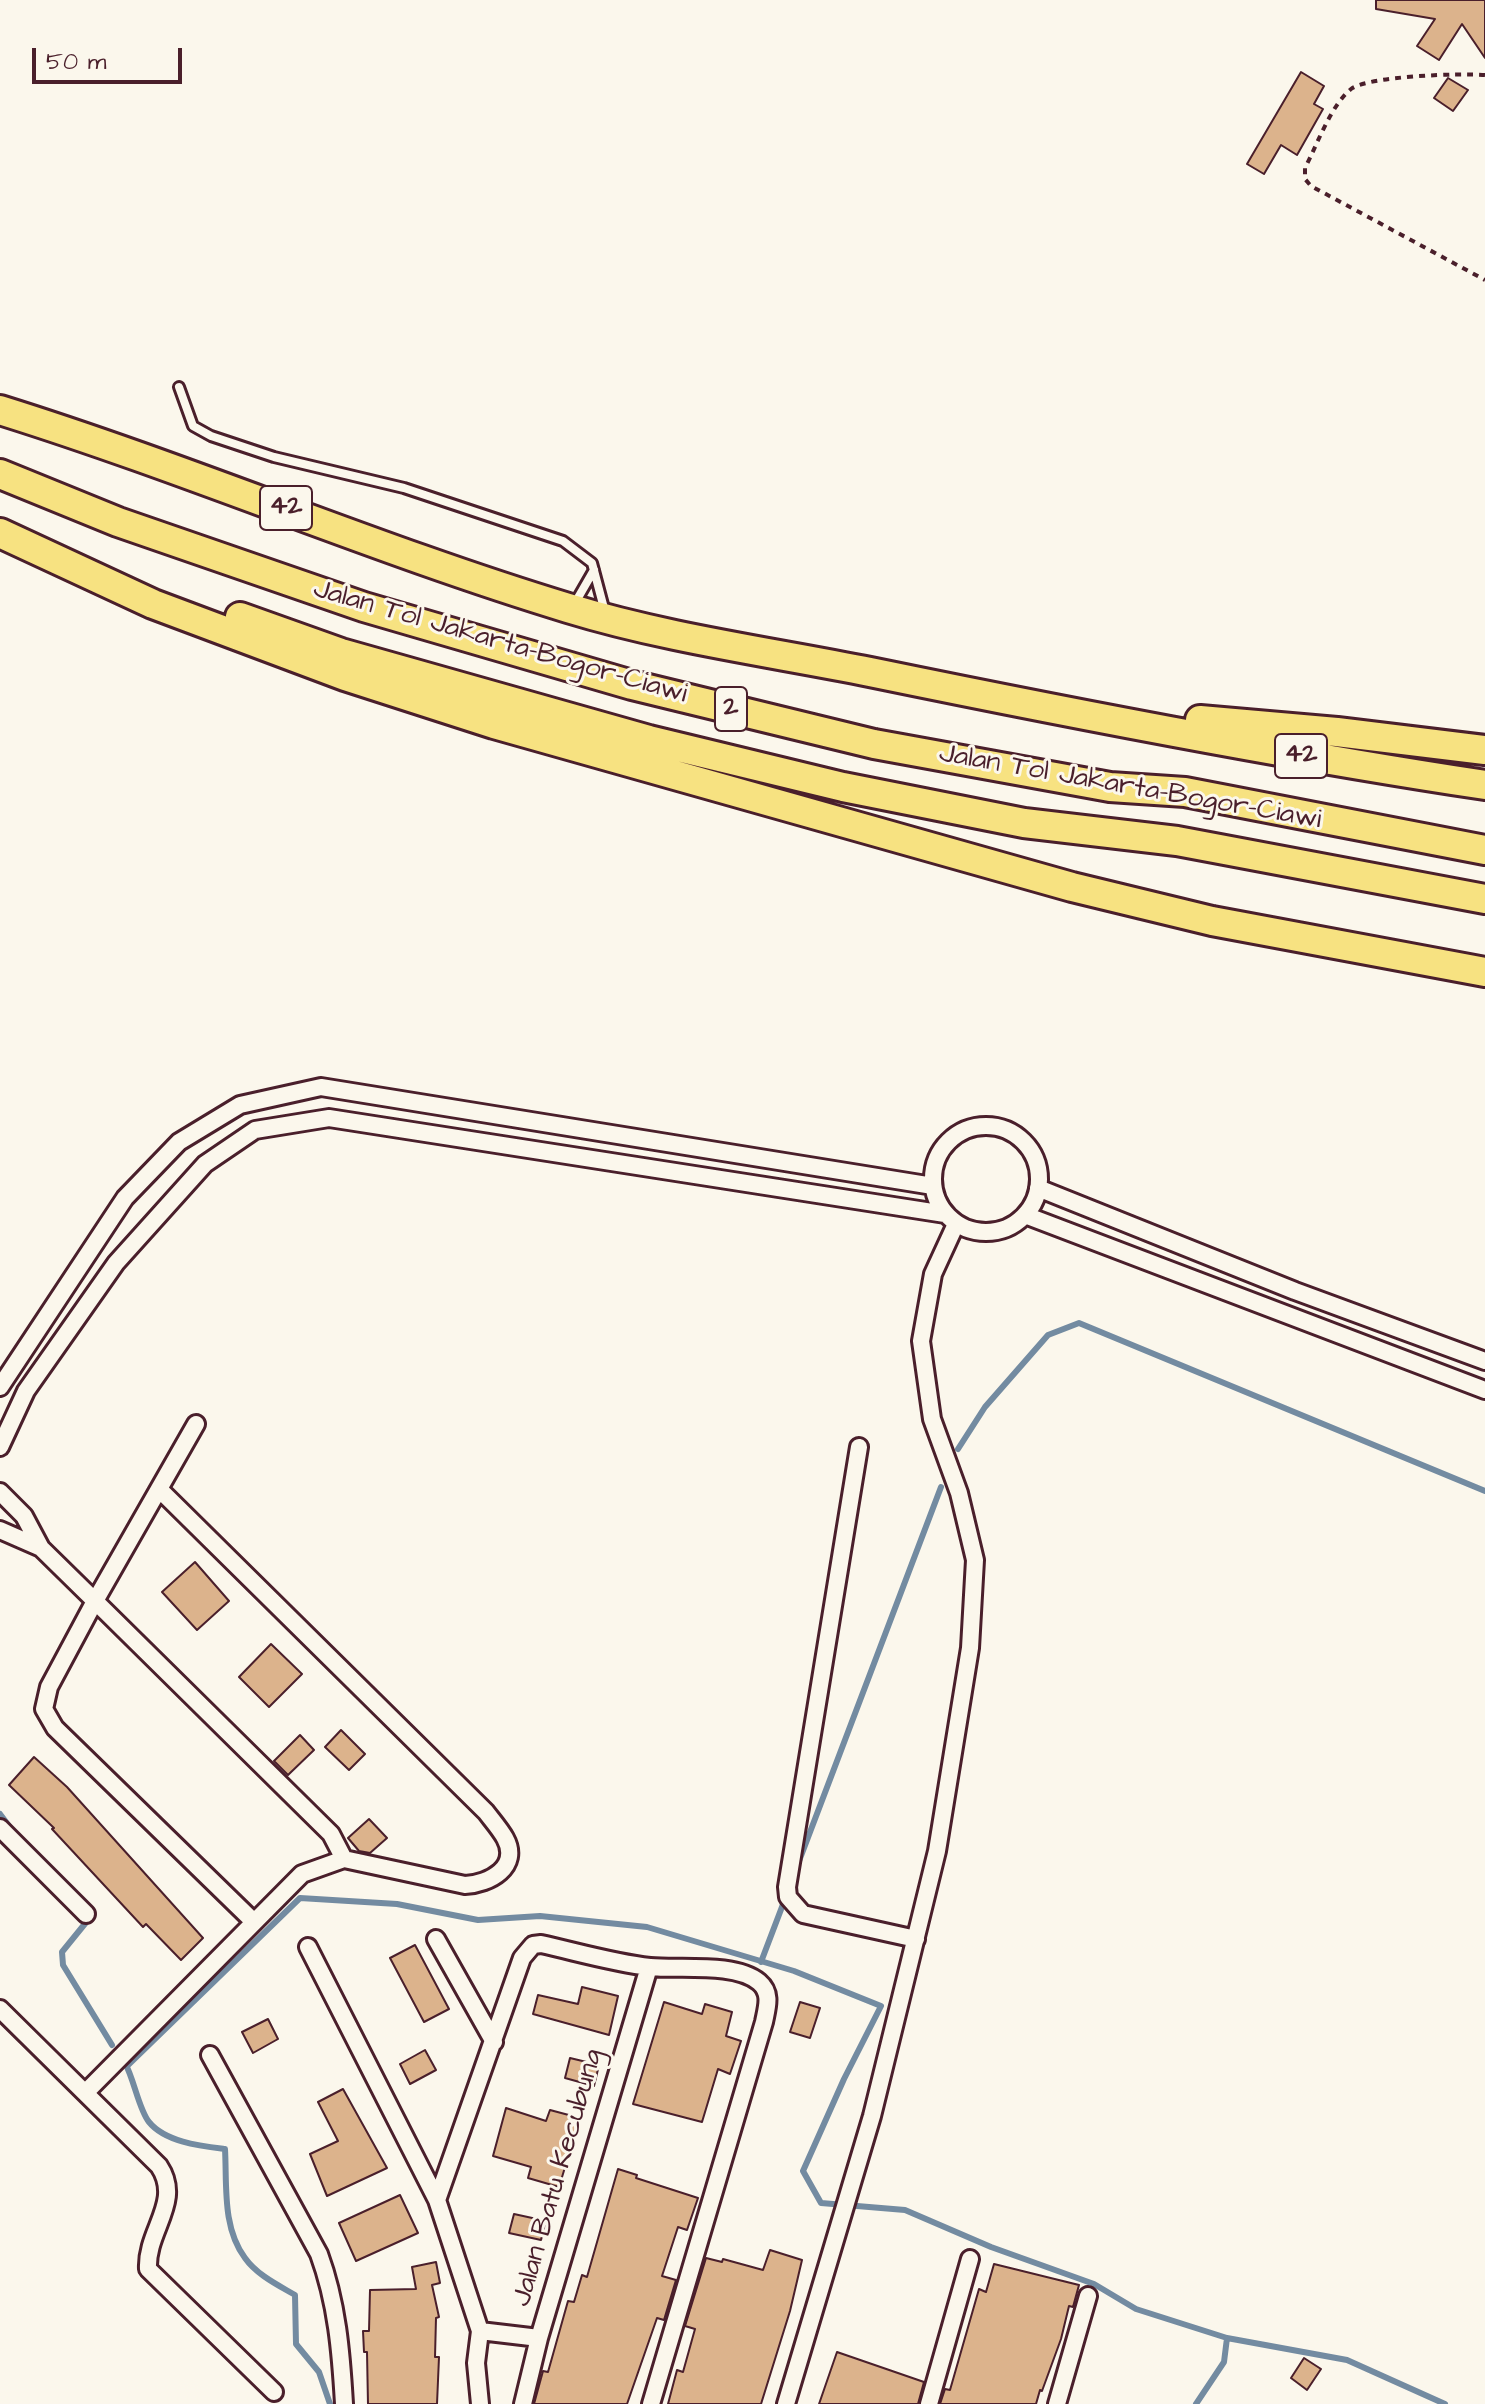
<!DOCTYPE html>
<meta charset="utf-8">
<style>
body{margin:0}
#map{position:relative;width:1485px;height:2404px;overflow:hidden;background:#fbf7ec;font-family:"Architects Daughter",sans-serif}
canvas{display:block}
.scale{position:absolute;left:32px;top:48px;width:150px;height:36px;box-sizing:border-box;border:4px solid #4a1f2b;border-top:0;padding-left:10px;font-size:24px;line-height:28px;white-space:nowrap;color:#4a1f2b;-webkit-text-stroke:6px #fbf7ec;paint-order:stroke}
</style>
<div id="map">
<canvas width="1485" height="2404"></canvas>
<div class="scale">50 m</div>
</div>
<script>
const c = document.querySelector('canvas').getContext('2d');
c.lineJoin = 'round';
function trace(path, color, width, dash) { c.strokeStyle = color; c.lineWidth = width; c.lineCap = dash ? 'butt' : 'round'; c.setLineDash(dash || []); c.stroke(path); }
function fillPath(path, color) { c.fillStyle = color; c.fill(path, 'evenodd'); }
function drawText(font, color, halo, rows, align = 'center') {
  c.font = font + ' "Architects Daughter",sans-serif'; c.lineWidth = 6; c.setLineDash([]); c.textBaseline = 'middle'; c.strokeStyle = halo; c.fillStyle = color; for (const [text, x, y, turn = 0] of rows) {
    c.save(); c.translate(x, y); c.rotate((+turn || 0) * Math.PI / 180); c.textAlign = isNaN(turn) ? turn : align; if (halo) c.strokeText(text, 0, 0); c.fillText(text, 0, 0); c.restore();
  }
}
const stream = new Path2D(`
 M958,1449l27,-42 63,-72 31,-12 406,168
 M0,1814l12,16
 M796,1869l145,-382
 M87,1916l1,4 -26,32 1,13 49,80
 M761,1962l24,-63
 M125,2063c9,16 14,47 24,59 16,20 52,24 76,27 2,36 -3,78 20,109 12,17 33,27 50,37l1,49 23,28 11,32
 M127,2066l173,-168 97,6 81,16 62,-4 107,11 147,44 87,35 -37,73 -41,92 18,32 84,7 86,37 103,37 42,25 91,29
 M1196,2404l28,-42 3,-24 120,22 98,44`);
const building = new Path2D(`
 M1376,0h109v58l-23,-34 -23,36 -22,-14 18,-27 -59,-10z
 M1301,72l23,14 -10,18 9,5 -26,46 -16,-10 -17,29 -17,-10z
 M1448,78l20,12 -15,21 -19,-13z
 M195,1562l34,39 -32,29 -35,-38z
 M271,1644l31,30 -33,33 -30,-30z
 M341,1730l24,24 -16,16 -24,-23z
 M300,1735l14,15 -26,25 -14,-14z
 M34,1757l33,30 136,151 -22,22 -35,-36 -3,3 -91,-98 2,-1 -45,-43z
 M369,1819l18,19 -17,15 -11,-2 -11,-13z
 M415,1945l34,64 -25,13 -34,-64z
 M582,1987l36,9 -9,39 -76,-21 5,-19 40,9z
 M664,2002l38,12 3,-10 27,8 -6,24 15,5 -11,33 -12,-5 -16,53 -69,-18z
 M800,2002l20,6 -10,30 -20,-6z
 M268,2019l10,20 -25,14 -11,-21z
 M425,2050l11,20 -26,14 -10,-20z
 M570,2058l29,7 -5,21 -29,-8z
 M343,2089l44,79 -60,28 -17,-42 28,-13 -20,-39z
 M506,2108l40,13 4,-11 30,8 -21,69 -31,-9 3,-11 -38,-11z
 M618,2169l19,6 -1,3 62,20 -11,32 -9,-3 -16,49 14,4 -12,40 -7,-2 -30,86h-93l9,-33 5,1 20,-71 6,1 8,-27 5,2z
 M400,2195l18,38 -62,28 -17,-38z
 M514,2214l32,7 -5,19 -32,-7z
 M770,2250l32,10 -12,51 -29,93h-93l9,-34 6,2 12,-43 -10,-3 21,-68 16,4 1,-3 40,11z
 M436,2262l4,21 -8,2 7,32 -3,1 -1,39h4l-2,47h-69l-1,-52h-3l-1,-21h6l1,-41 46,-1 -4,-22z
 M994,2264l85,21 -6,22 -4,-1 -8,33 -19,52 -2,-1 -4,14h-96l5,-15 5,1 29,-101 7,3z
 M837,2352l87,30 -6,22h-99z
 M1304,2358l17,11 -14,21 -16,-12z`);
const path = new Path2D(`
 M1485,75c-24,-2 -117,1 -134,14 -20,16 -34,56 -46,79v11l6,7 174,94`);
const lane = new Path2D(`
 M179,387l14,39 18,10 63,21 130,31 159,53 29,22 13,49
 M575,603l19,-33`);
const street = new Path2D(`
 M933 1179a53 53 0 1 1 106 0a53 53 0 1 1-106 0Z
 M1038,1188l257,103 190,70
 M1025,1215l460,175
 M0,1387l125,-189 54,-56 61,-37 81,-18 612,99
 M0,1447l26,-56 90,-128 89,-99 50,-34 74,-12 616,96
 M859,1447l-72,440 1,10 15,17 113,25
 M159,1489l327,323c6,8 14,17 19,26 16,29 -16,46 -40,47l-121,-26 -13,-25 -236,-233 101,-177
 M0,1492l24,24 17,32 54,53 -46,86 -5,22 11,19 198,193
 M0,1530l41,18
 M0,1828l86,86
 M436,1939l58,103
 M308,1947l129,253 43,131 -4,32 4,41
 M0,2009l159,157c24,36 -13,64 -11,103l126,123
 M210,2055l109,199c18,49 22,98 25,150
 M86,2092l216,-218 42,-15
 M437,2200l85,-242 11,-13 8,-1c36,8 73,19 109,23 30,3 85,-5 109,15 13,11 8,25 5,40l-113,382
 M480,2331l59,7
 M523,2404l16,-66 110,-371
 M786,2404l86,-288 65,-265 33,-203 5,-88 -16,-67 -27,-74 -11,-78 12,-67 23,-50
 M929,2404l41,-145
 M1057,2404l31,-108`);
const highway = new Path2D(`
 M0,410c192,60 377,140 568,198 98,30 202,44 302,64 204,42 409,82 615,113
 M0,474l118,48 246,85 268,78 242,59 236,43 75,5 300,58
 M0,533l153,71 192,72 149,48 578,163 140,34 273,51
 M240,617l101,36 308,87 194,47 181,36 153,18 308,58
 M1200,720l137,12 148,18`);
const shields = [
 [286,508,52],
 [731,709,32],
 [1301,756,52]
];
const shieldNames = [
 ["42",286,508],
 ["2",731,709],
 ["42",1301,756]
];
const streetNames = [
 ["Jalan Tol Jakarta–Bogor–Ciawi",500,643,16],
 ["Jalan Tol Jakarta–Bogor–Ciawi",1130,788,10],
 ["Jalan Batu Kecubung",559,2178,-74]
];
trace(stream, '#738ba1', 6);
fillPath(building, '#dcb38c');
trace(building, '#4a1f2b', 2);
trace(lane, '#4a1f2b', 14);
trace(street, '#4a1f2b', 22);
trace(highway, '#4a1f2b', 34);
trace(path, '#4a1f2b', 4, [6, 6]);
trace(lane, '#fbf7ec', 8);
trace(street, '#fbf7ec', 16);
trace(highway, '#f7e281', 28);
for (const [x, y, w] of shields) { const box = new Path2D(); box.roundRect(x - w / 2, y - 22, w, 44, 6); c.fillStyle = '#fbf7ec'; c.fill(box); trace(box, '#4a1f2b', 2); }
drawText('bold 26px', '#4a1f2b', null, shieldNames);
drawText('28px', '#4a1f2b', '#fbf7ec', streetNames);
</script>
